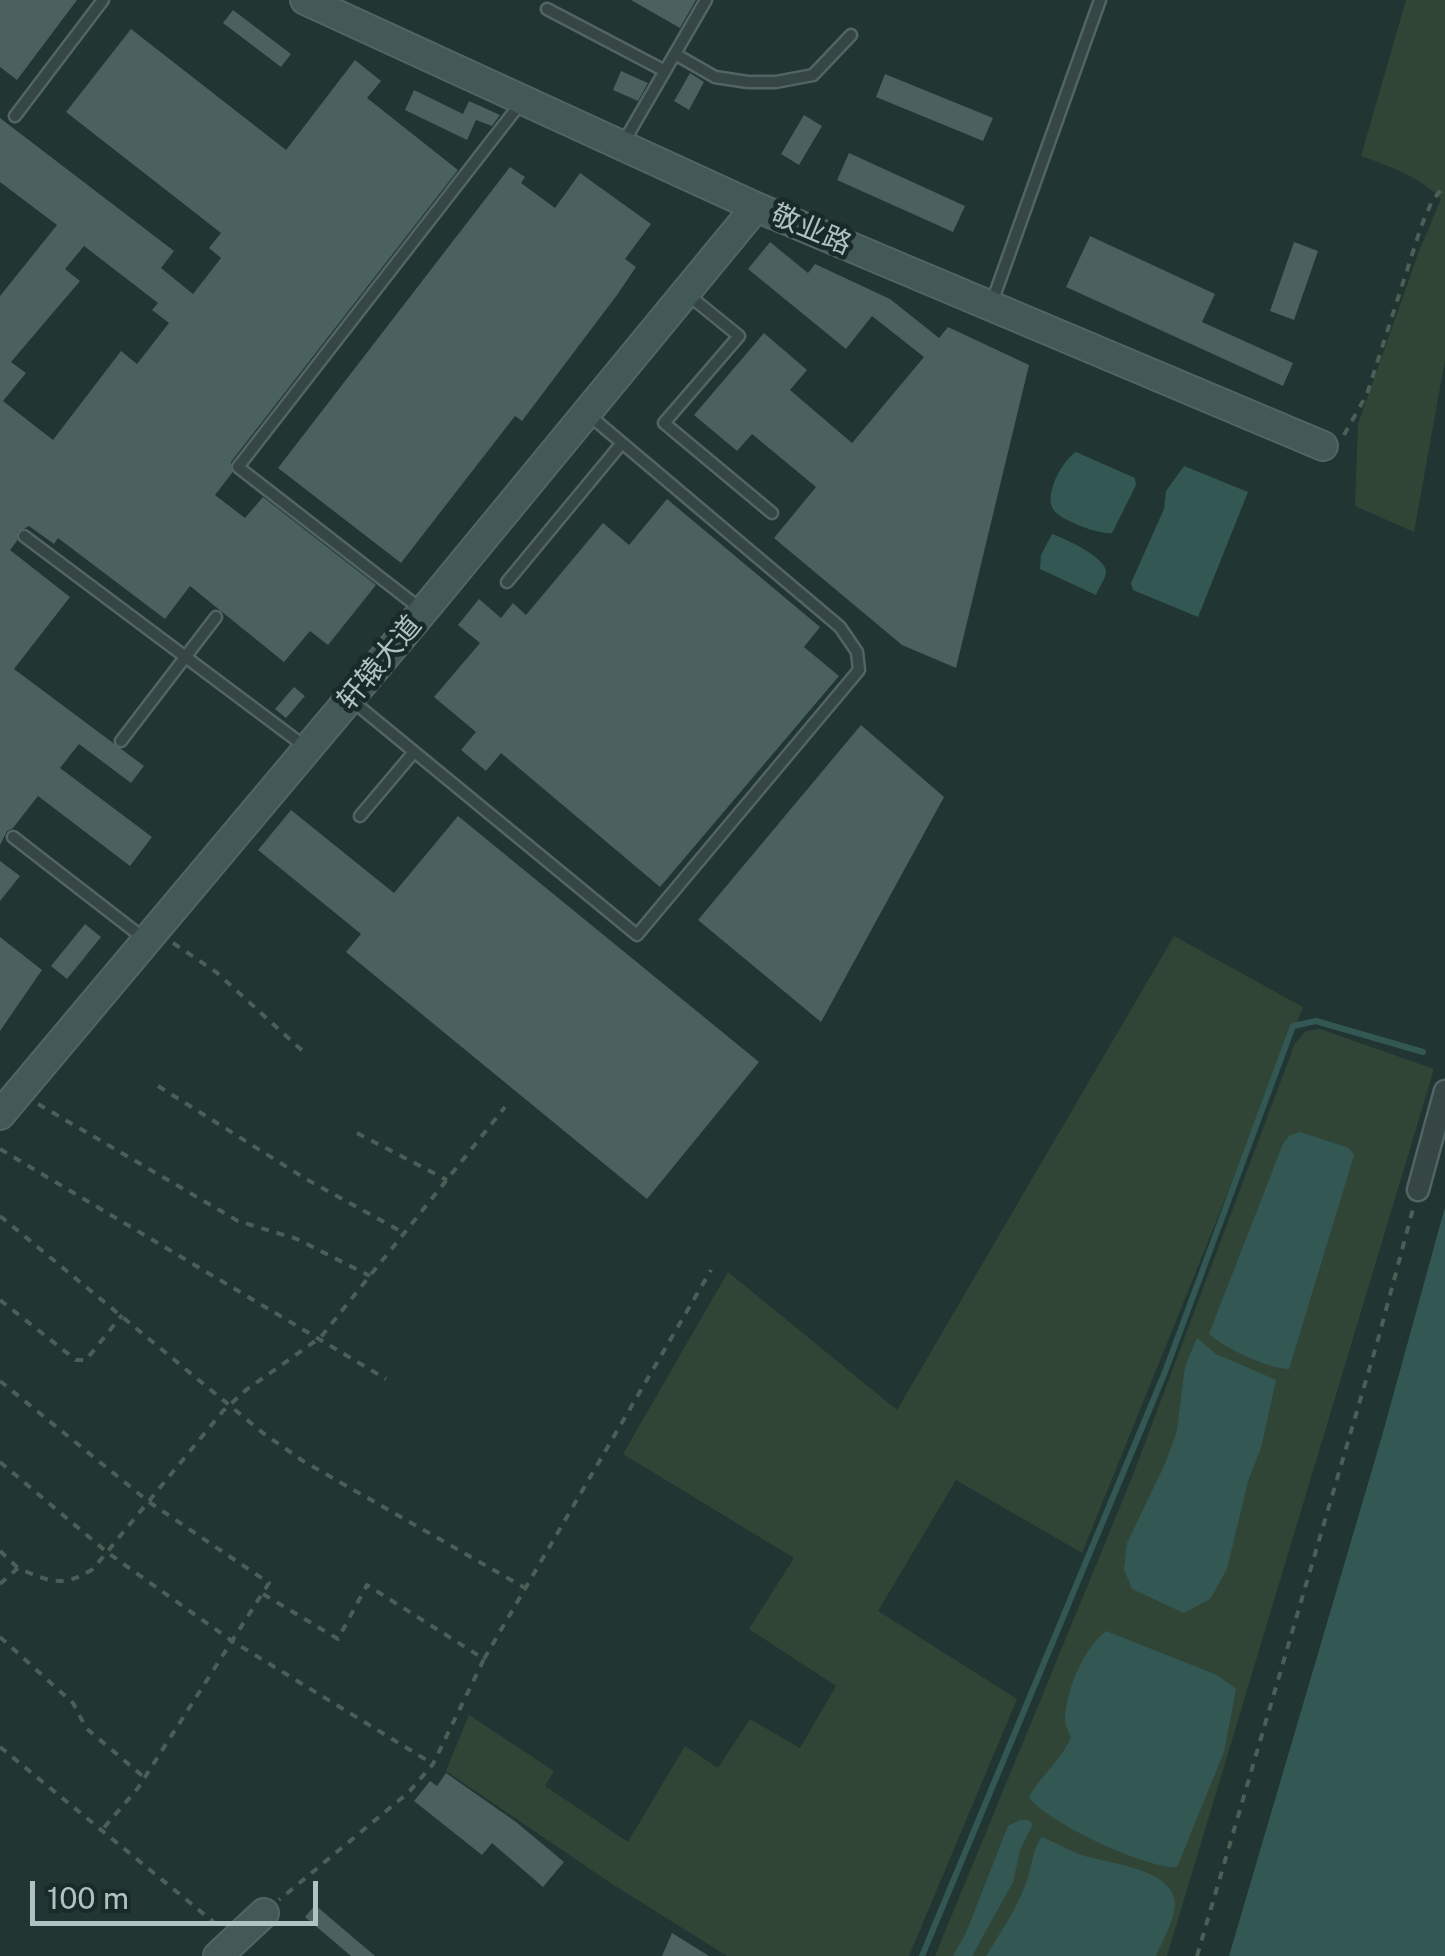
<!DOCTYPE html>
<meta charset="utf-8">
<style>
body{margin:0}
#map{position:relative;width:1445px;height:1956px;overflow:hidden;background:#213533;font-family:"Public Sans",sans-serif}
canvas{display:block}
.scale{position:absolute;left:30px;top:1881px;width:288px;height:45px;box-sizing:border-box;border:5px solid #afc3c2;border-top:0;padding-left:12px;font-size:30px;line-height:35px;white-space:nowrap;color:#afc3c2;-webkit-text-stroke:8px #1a2a29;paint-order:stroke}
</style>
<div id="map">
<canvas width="1445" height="1956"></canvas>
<div class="scale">100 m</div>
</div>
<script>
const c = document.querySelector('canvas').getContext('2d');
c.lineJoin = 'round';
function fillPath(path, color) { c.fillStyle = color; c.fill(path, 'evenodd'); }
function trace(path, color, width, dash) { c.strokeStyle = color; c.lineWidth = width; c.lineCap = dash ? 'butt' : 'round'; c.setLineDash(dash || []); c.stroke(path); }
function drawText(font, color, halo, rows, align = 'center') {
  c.font = font + ' "Public Sans","Noto Sans SC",sans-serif'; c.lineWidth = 9; c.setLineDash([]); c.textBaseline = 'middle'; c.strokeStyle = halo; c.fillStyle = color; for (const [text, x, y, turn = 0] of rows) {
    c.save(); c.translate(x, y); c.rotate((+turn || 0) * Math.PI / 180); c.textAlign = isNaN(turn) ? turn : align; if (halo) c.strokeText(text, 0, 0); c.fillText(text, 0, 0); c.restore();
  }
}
const green = new Path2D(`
 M1406,0h39v360l-31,172 -59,-26 3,-82 60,-170 23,-55c-22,-23 -50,-32 -80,-43z
 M1174,936l129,71 -221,546 -126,-73 -78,131 139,88 -108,257h-182l-118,-74 -163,-111 23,-56 85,56 -9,15 83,56 57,-96 33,22 32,-49 50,29 36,-62 -87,-57 45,-71 -171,-104 105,-182 169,138z
 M1320,1029l114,40 -267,887h-232l196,-476 164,-437 11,-12z`);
const water = new Path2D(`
 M1076,452l59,26 1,7 -24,48c-12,2 -53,-13 -59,-24 -9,-16 10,-49 23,-57z
 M1184,466l64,26 -50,125 -65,-27 -2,-7 33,-74 2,-18z
 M1052,534c12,4 55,24 54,38 0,6 -8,17 -10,23l-56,-26 1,-14z
 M1300,1132l49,16 5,7 -65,214c-20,0 -65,-21 -80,-35l74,-190 6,-8z
 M1445,1207v749h-216l153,-520z
 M1197,1338l19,16 60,26 -15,68 -13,33 -21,88 -17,30 -26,14 -52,-24 -8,-20 3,-26 38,-79 12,-33 8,-64z
 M1106,1631l111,44 19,14 -12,63 -47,115c-31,2 -131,-45 -148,-70 14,-24 29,-33 42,-59 -3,-8 -7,-15 -6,-23 4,-30 18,-65 41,-84z
 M1020,1820h8l5,4 -13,26 -7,32 -41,74h-19l13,-23 42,-107z
 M1042,1837c15,6 29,15 43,19 24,7 81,13 89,41 5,16 -12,44 -18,59h-170c14,-22 31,-48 40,-73 7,-16 5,-32 16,-46z`);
const stream = new Path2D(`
 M922,1956l243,-584 128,-346 23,-5 107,31`);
const building = new Path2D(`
 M0,0h77l-60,80 -17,-13z
 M631,0h65l-16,28z
 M233,10l58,44 -10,13 -58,-44z
 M131,29l155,121 69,-90 26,21 -14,17 91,72 -227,292 1,11 -17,22 30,23 18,-21 113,88 -48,60 -18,-14 -26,31 -94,-76 -25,33 -107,-81 -4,6 -25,-18 -12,6v9l-7,9 60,47 -56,72 130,97 -13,17 -52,-39 -19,24 92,69 -22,29 -92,-70 -25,32 -6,3 -7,14v-549l57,-71 -57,-43v-64l174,133 -13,17 32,26 28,-36 -12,-10 12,-15 -155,-121zM84,246l74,57 -6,7 17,13 -32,41 -16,-13 -68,89 -50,-39 23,-28 -15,-11 69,-81 -15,-12z
 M621,71l27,12 -10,18 -25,-11z
 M690,73l14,9 -15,28 -15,-9z
 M885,74l108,44 -10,23 -107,-44z
 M414,90l49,24 6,-13 31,14 -8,11 -16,-6 -9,20 -62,-30z
 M804,115l18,11 -23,39 -18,-11z
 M849,153l116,53 -12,26 -116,-52z
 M510,167l15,10 -4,6 34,25 25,-35 71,51 -26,35 11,8 -19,28 -95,126 -7,-5 -114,147 -123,-95z
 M1090,236l125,58 -13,28 91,41 -10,23 -217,-99z
 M770,242l38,31 7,-9 75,35 49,39 9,-11 81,38 -73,303 -54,-23 -128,-107 42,-51 -64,-53 -15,17 -43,-36 70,-82 43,37 -17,20 62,53 72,-86 -52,-41 -26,33 -98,-80z
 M1294,242l24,9 -24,69 -24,-9z
 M667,499l153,128 -16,20 35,29 -179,211 -159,-134 -15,18 -25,-21 15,-18 -42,-35 46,-54 -22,-18 21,-26 22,19 12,-15 13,12 77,-92 26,22z
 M294,687l11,9 -19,22 -11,-9z
 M861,725l83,72 -123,225 -123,-102z
 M291,810l103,83 64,-77 301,246 -112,137 -301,-247 15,-18 -103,-84z
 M0,861l20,15 -20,25z
 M85,924l16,13 -34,42 -16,-13z
 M0,937l42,33 -42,61z
 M446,1773l70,49 48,40 -21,25 -51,-44 -10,12 -68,-54 16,-20 7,5z
 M315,1905l60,51h-24l-46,-39z
 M672,1933l37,23h-47z`);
const path = new Path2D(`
 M1344,435l23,-41 54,-167 11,-26 13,-16
 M173,943l43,29 91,83
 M158,1086l148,93 98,54
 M38,1104l200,117 59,18 73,37
 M357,1133l90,47
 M0,1149l386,230
 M0,1216l263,217 40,28 222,127
 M0,1300l76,60h10l36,-45
 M0,1381l149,121 120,81 -131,205 -36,42
 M0,1462l108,91 124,88 201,123
 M0,1551l18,17
 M0,1584l18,-16c32,14 44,20 75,1l130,-158 23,-21 75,-53 184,-230
 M263,1594l75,45 29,-54 117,74 -51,105 -24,28 -130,108
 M0,1637l73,66 13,25 59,50
 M484,1659l227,-389
 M0,1747l216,177
 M1197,1956l182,-620 34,-127`);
const lane = new Path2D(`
 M547,9l118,62
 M675,54l40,23 33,5h28l37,-7 38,-40
 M15,116l88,-116
 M622,145l84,-145
 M686,293l53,43 -75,87 108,90
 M991,305l109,-305
 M24,536l283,212
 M507,582l115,-139
 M422,610l-184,-143 282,-363
 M350,699l287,236 222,-265 -2,-18 -17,-25 -251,-212
 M121,741l95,-124
 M360,816l54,-64
 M13,837l133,103`);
const street = new Path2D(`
 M1418,1190l27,-99`);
const secondary = new Path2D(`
 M305,0l451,207 567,239
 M0,1115l435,-518 321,-390
 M218,1956l46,-43`);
const streetNames = [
 ["敬业路",811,230,23],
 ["轩辕大道",380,663,-50]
];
fillPath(green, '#314536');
fillPath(water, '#335854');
trace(stream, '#335854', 6);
fillPath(building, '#4a6160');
trace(lane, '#526463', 15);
trace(street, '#526463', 25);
trace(secondary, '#526463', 32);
trace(path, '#4c5f56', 4, [8, 8]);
trace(lane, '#354645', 10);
trace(street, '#354645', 20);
trace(secondary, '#435958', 28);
drawText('28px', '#afc3c2', '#1a2a29', streetNames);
</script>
